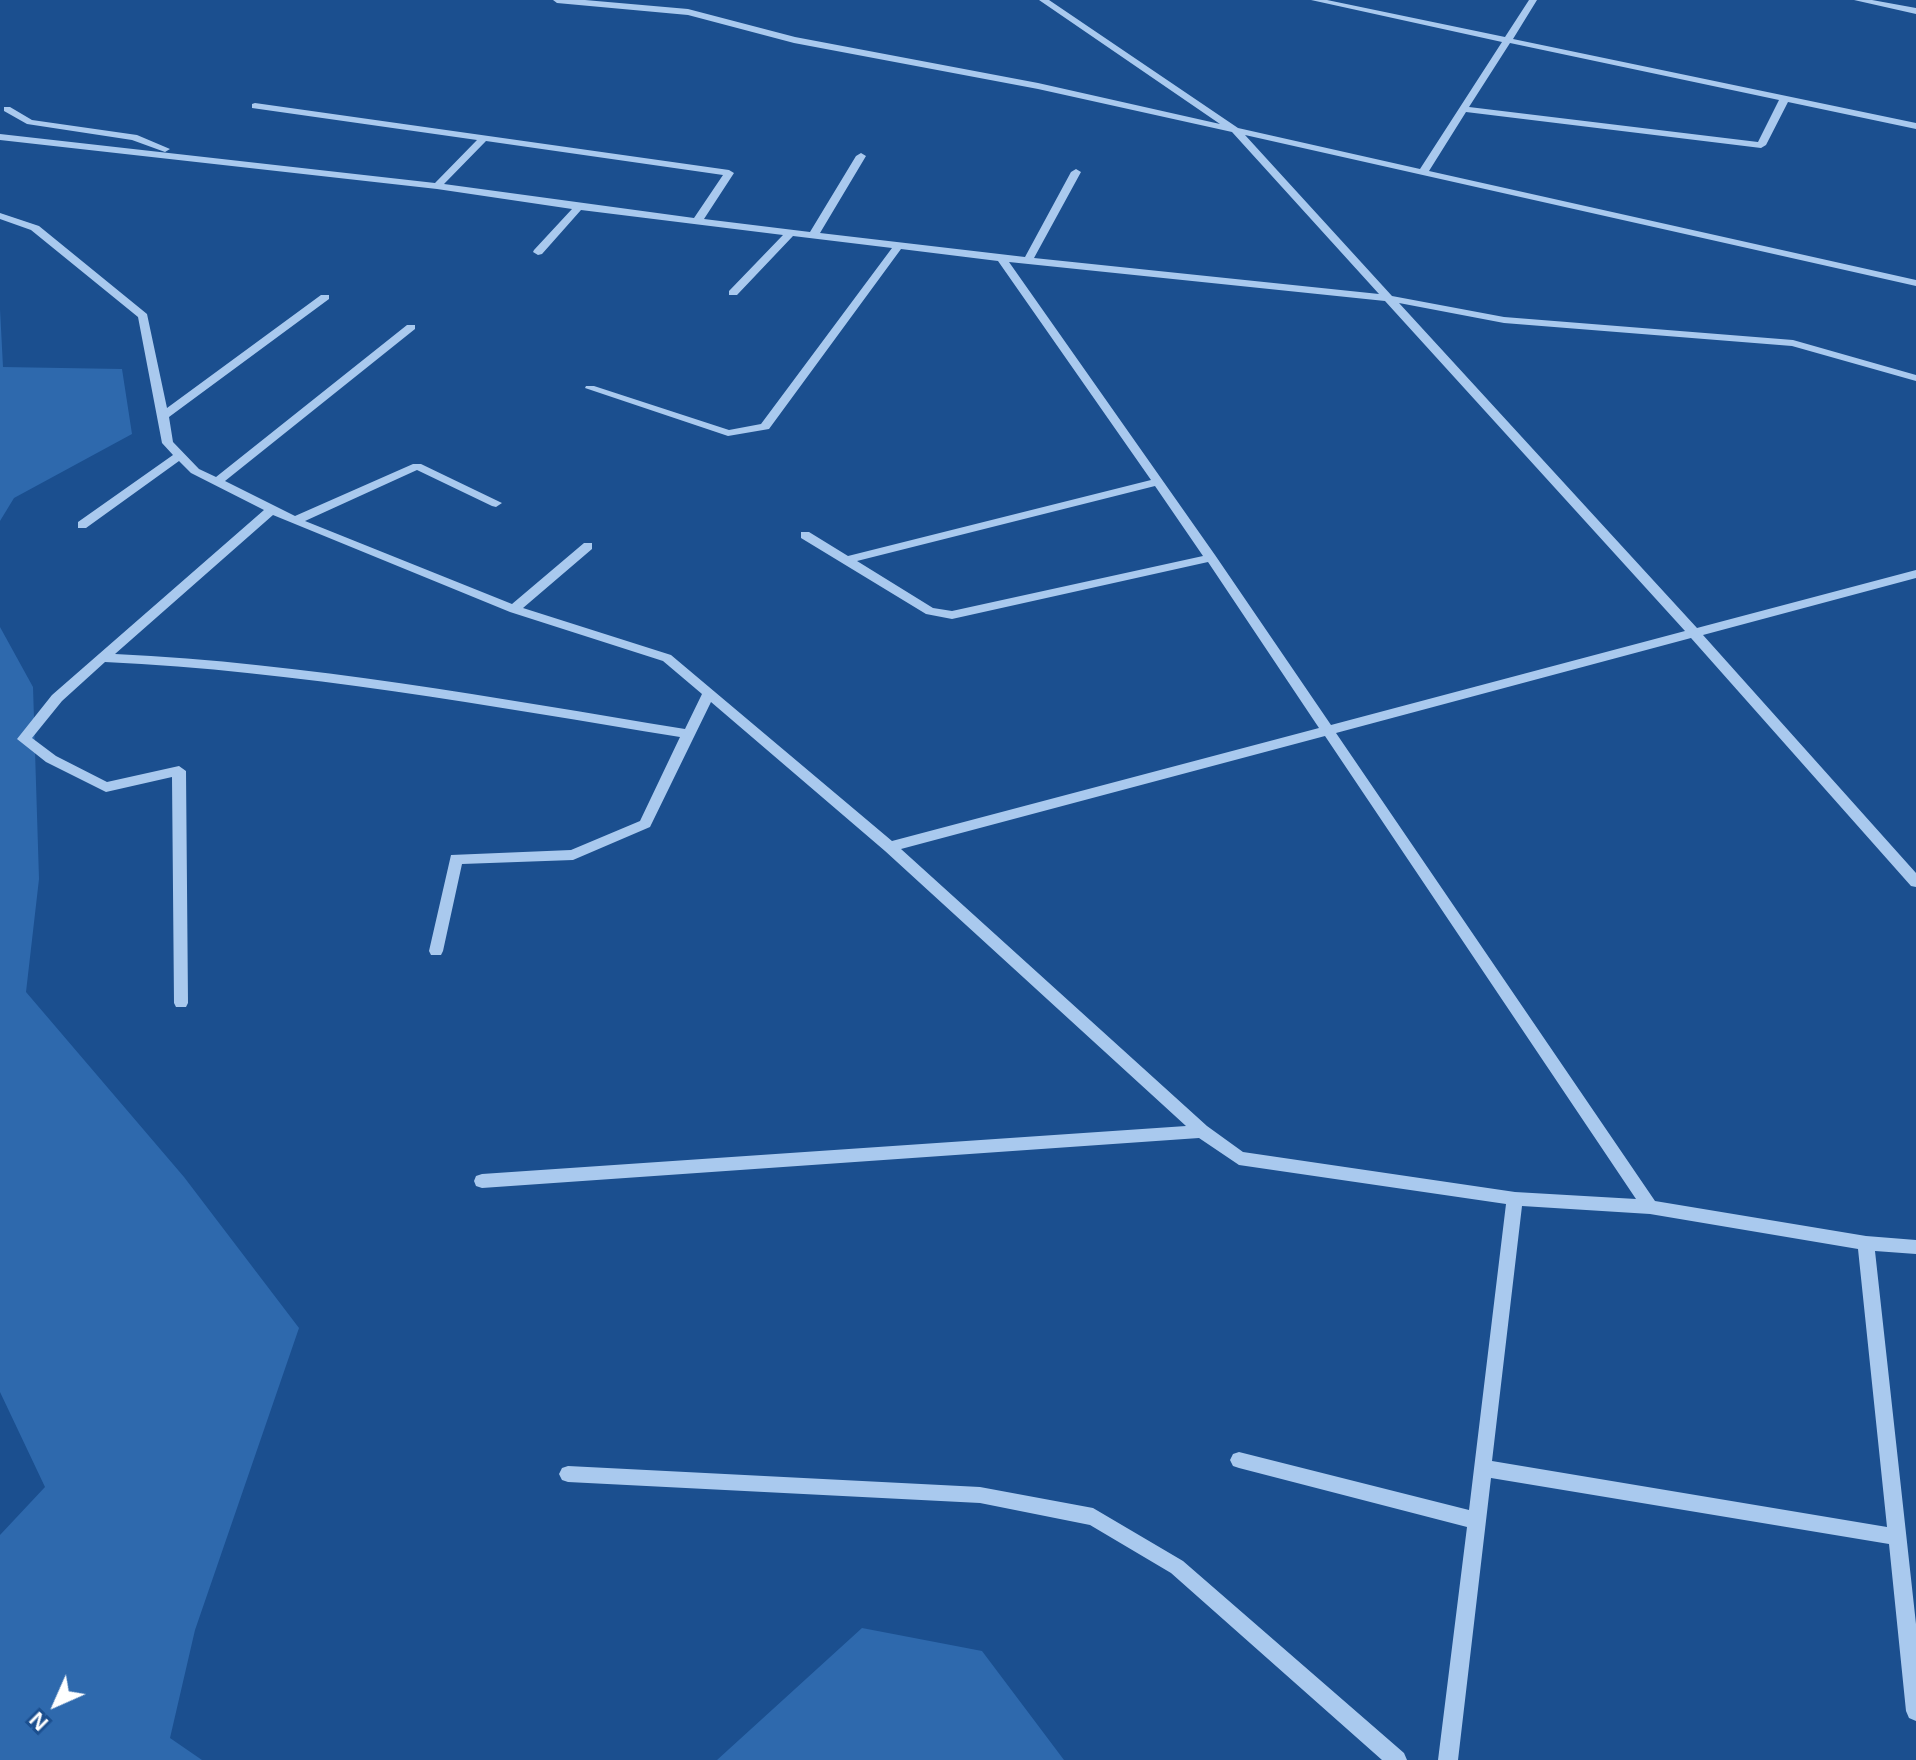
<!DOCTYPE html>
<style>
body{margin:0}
#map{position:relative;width:1916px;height:1760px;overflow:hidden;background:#1b4f8f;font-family:Helvetica,sans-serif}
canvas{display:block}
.north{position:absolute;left:16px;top:1664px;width:80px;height:80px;-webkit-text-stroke:6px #1b4f8f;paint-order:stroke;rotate:225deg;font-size:22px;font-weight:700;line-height:32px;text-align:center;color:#fff}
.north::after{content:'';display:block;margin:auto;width:28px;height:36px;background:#fff;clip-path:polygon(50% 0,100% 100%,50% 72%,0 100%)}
</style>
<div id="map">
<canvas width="1916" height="1760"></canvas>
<div class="north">N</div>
</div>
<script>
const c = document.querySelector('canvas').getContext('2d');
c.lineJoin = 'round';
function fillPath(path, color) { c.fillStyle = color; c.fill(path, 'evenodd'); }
const green = new Path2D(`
 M0,309l3,58 119,2 10,65 -118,64 -14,23z
 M0,627l33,60 6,192 -13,113 158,185 115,151 -104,302 -25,108 32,22h-202v-225l45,-48 -45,-95z
 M862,1628l120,23 82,109h-347z`);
const minor = new Path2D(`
 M553,0h32l103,9 107,28 243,46 182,41 -181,-124h10l189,128 182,41 82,-127 -191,-42h16l178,37 24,-37h8l-24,39 403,84v6l-128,-27 -22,43 -5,3 -295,-36 -37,59 487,109v6l-671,-151 147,161 112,21 289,23 123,35v6l-124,-35 -288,-23 -105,-20 298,325 219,-58v8l-213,57 213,238v14l-5,-1 -220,-248 -355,95 319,468 211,35 50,4v14l-41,-3 41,373v97l-7,-3 -3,-7 -17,-167 -398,-66 -33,282h-20l29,-233 -228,-59 -6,-2 -3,-6 3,-6 6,-2 230,58 37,-306 -267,-39 -40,-27 -717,50 -6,-2 -2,-5 2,-5 6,-2 704,-48 -301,-275 -174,-149 -61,125 -77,33 -111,4 -19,87 -2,4h-10l-2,-4 22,-96 120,-5 69,-29 40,-84c-191,-31 -381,-66 -575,-75l-43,39 -30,37 24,18 51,26 72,-16 7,5 2,232 -2,4h-10l-2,-4 -2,-226 -66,15 -60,-30 -29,-23 35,-44 212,-185 -73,-37 -12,-12 -93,67h-8v-6l95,-67 -11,-12 -24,-126 -107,-87 -31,-11v-6l39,13 108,88 20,94 154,-113h8v4l-160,118 4,25 26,27 17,8 191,-152h8v4l-190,152 70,35 118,-52h8l81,39 -6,4 -4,-1 -75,-36 -112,51 207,83 72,-61h8v6l-69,59 148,47 221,186 427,-113 -111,-166 -256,57 -26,-5 -125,-76v-6h8l39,24 303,-76 -153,-219 -97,-12 -132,180 -41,7 -143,-48 1,-2h8l135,44 32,-6 131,-176 -99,-12 -56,59h-8v-4l54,-56 -202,-25 -39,44 -4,1 -5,-3 1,-2 38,-41 -135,-20 -437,-49v-6l435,49 42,-43 -225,-32v-4l3,-1 474,67 5,3 -30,46 106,13 46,-76 5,-3 5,3 -46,77 205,24 46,-85 5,-3 5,3 -47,86 345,36 -147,-162 -194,-43 -244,-46 -106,-28 -131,-12zM1510,43l269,57 -21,42 -289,-35zM486,141l237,34 -29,43 -250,-34zM1009,262l376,39 300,330 -354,94 -116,-170zM1155,486l48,70 -251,55 -19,-3 -76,-47zM273,515l237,97 153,49 39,33 -17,35c-190,-31 -378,-66 -570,-75zM1325,736l311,463 -121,-7 -272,-40 -36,-26 -306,-277zM1522,1206l128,8 208,35 29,278 -395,-66z
 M1854,0h18l44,8v6z
 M4,107h6l22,13 105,15 33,14 -5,3 -33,-12 -105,-16 -23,-13z
 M568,1466l412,21 113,21 90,53 221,192 3,7h-25l-211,-187 -81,-48 -110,-22 -412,-21 -6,-2 -3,-6 3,-6z`);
fillPath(green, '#2e69ad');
fillPath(minor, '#a9c9ee');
</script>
